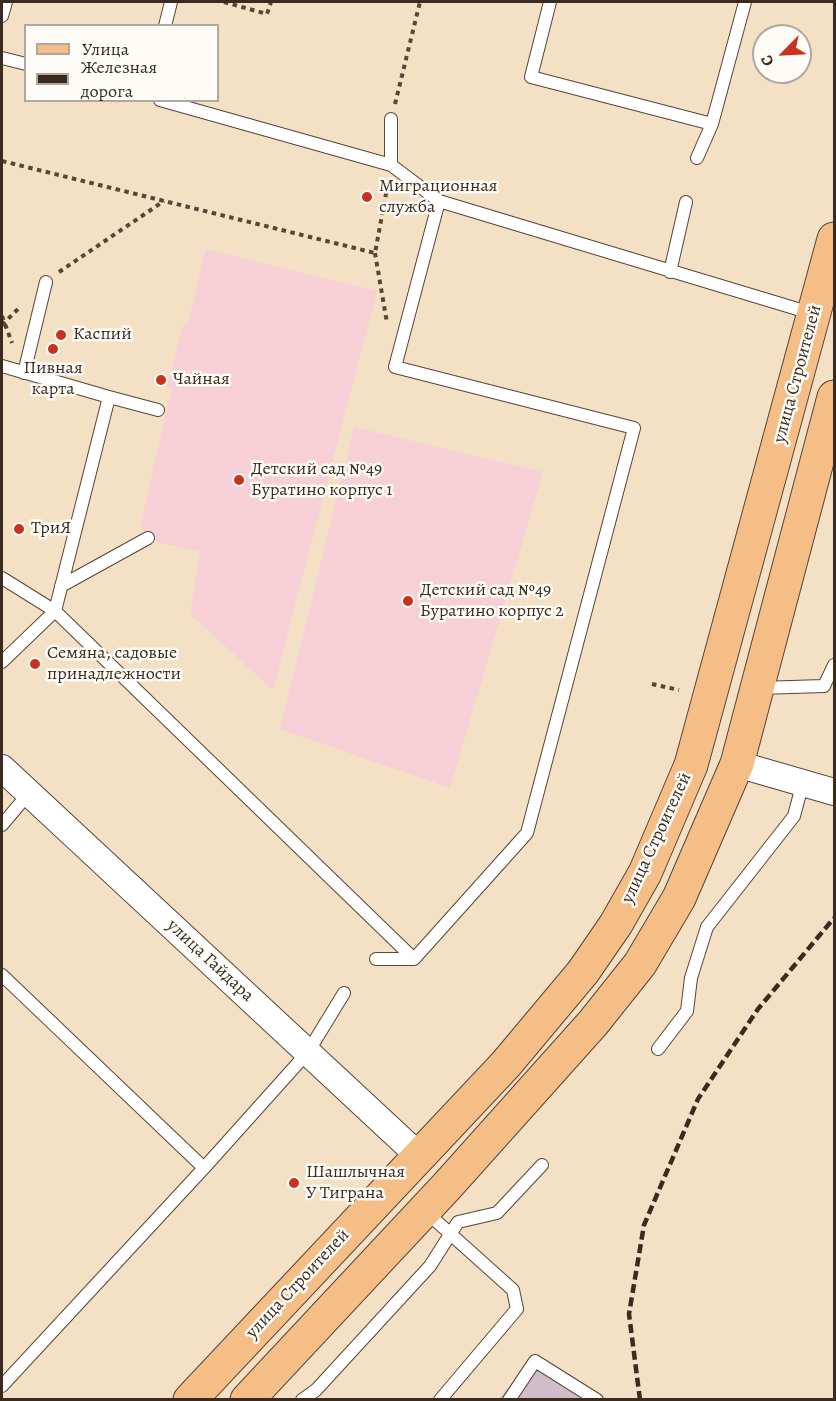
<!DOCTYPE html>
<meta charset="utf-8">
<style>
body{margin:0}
#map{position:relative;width:836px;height:1401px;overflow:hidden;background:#f3e0c5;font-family:Alegreya,serif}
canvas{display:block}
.frame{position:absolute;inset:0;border:3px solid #3b2a1e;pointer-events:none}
.legend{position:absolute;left:24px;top:24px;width:195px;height:78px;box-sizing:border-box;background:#fdfcf7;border:2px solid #afa8a0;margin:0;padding:8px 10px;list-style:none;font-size:18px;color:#3b2a1e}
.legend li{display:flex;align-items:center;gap:12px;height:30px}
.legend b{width:30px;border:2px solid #afa8a0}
.north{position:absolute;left:752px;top:24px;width:60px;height:60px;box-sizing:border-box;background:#fdfcf7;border:2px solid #afa8a0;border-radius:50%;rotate:246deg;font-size:16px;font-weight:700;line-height:24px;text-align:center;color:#3b2a1e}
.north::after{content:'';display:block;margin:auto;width:21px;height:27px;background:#c8321e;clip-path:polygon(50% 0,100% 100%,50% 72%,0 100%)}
</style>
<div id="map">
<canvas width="836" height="1401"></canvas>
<div class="frame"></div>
<ul class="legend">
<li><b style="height:8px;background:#f6be87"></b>Улица</li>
<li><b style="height:8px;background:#3b2a1e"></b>Железная дорога</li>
</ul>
<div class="north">С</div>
</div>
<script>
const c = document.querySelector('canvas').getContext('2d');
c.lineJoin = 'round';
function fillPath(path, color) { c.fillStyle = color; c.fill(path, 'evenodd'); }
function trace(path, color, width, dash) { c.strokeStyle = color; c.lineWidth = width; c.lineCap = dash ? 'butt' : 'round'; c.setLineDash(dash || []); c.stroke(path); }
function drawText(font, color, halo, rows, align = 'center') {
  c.font = font + ' Alegreya,serif'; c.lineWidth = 5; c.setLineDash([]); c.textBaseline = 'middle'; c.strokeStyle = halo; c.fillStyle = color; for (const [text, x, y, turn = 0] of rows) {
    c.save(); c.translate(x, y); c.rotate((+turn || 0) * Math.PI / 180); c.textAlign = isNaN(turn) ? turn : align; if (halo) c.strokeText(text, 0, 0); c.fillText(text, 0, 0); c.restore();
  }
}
const built = new Path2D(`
 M206,249l171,42 -104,399 -83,-76 10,-62 -42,-10 -18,-15 32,-139 -5,-1 17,-64 4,1z
 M354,427l189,45 -93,316 -170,-59z`);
const industrial = new Path2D(`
 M527,1365l66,34 -95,1z`);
const path = new Path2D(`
 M224,2l43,12 4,-12
 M395,104l25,-102
 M2,161l373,92 13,-70
 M375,253l12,70
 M59,272l105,-71
 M2,316l10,27
 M2,325l18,-18
 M652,684l27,6`);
const lane = new Path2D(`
 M550,2l-19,75 181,47 -15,34
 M2,16l4,-14
 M165,26l6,-24
 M2,58l24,6
 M160,100l231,65 48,36 375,113
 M391,119v46
 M712,124l33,-122
 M670,272l16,-70
 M2,366l107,31
 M24,373l22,-91
 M2,578l53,33 359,348
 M61,586l87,-48
 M2,662l53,-51 54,-214 49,13
 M759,688l65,-2 10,-21
 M2,825l27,-32
 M376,959h38l113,-126 107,-405 -239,-61 44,-166
 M2,975l202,193 -202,218
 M658,1049l29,-38 4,-33 16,-51 87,-111 9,-34
 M204,1168l104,-116 36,-59
 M425,1211l88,79 4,19 -77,91
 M302,1400l14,-10 114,-124 28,-44 39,-9 45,-48
 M509,1400l26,-39 62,39`);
const street = new Path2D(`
 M737,764l97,28
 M2,768l416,387`);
const primary = new Path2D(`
 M190,1400l316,-336 77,-92 33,-48 29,-51 46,-108 143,-526
 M247,1400l201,-215 145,-162 47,-59 39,-66 58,-134 97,-367`);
const rail = new Path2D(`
 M640,1400l-11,-86 15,-89 54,-126 60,-90 76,-91`);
const markers = [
 [367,197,6,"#c8321e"],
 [61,335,6,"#c8321e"],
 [53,349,6,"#c8321e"],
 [161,380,6,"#c8321e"],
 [239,480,6,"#c8321e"],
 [19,529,6,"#c8321e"],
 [408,601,6,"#c8321e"],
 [35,664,6,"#c8321e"],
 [294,1183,6,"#c8321e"]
];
const poiNames = [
 ["Миграционная",379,187],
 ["служба",379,208],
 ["Каспий",73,335],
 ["Пивная",53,369,"center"],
 ["карта",53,390,"center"],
 ["Чайная",173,380],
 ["Детский сад №49",251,470],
 ["Буратино корпус 1",251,491],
 ["ТриЯ",31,529],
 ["Детский сад №49",420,591],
 ["Буратино корпус 2",420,612],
 ["Семяна, садовые",47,654],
 ["принадлежности",47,675],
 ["Шашлычная",306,1173],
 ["У Тиграна",306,1194]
];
const streetNames = [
 ["улица Строителей",798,374,-75],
 ["улица Строителей",657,838,-65],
 ["улица Гайдара",210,961,43],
 ["улица Строителей",298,1284,-47]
];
fillPath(built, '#f6cfd7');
fillPath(industrial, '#d1bdc9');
trace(lane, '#574537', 14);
trace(street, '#574537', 28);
trace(primary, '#574537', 35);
trace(path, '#574537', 4, [4.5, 4.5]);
trace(lane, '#fff', 12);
trace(street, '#fff', 26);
trace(primary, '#f6be87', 33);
trace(rail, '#3b2a1e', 4.5, [9, 4.5]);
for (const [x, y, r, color] of markers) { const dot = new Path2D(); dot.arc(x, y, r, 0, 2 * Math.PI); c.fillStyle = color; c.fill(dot); trace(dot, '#fdfcf7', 2); }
drawText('18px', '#3b2a1e', '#fdfcf7', poiNames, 'left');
drawText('18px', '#3b2a1e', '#fdfcf7', streetNames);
</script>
